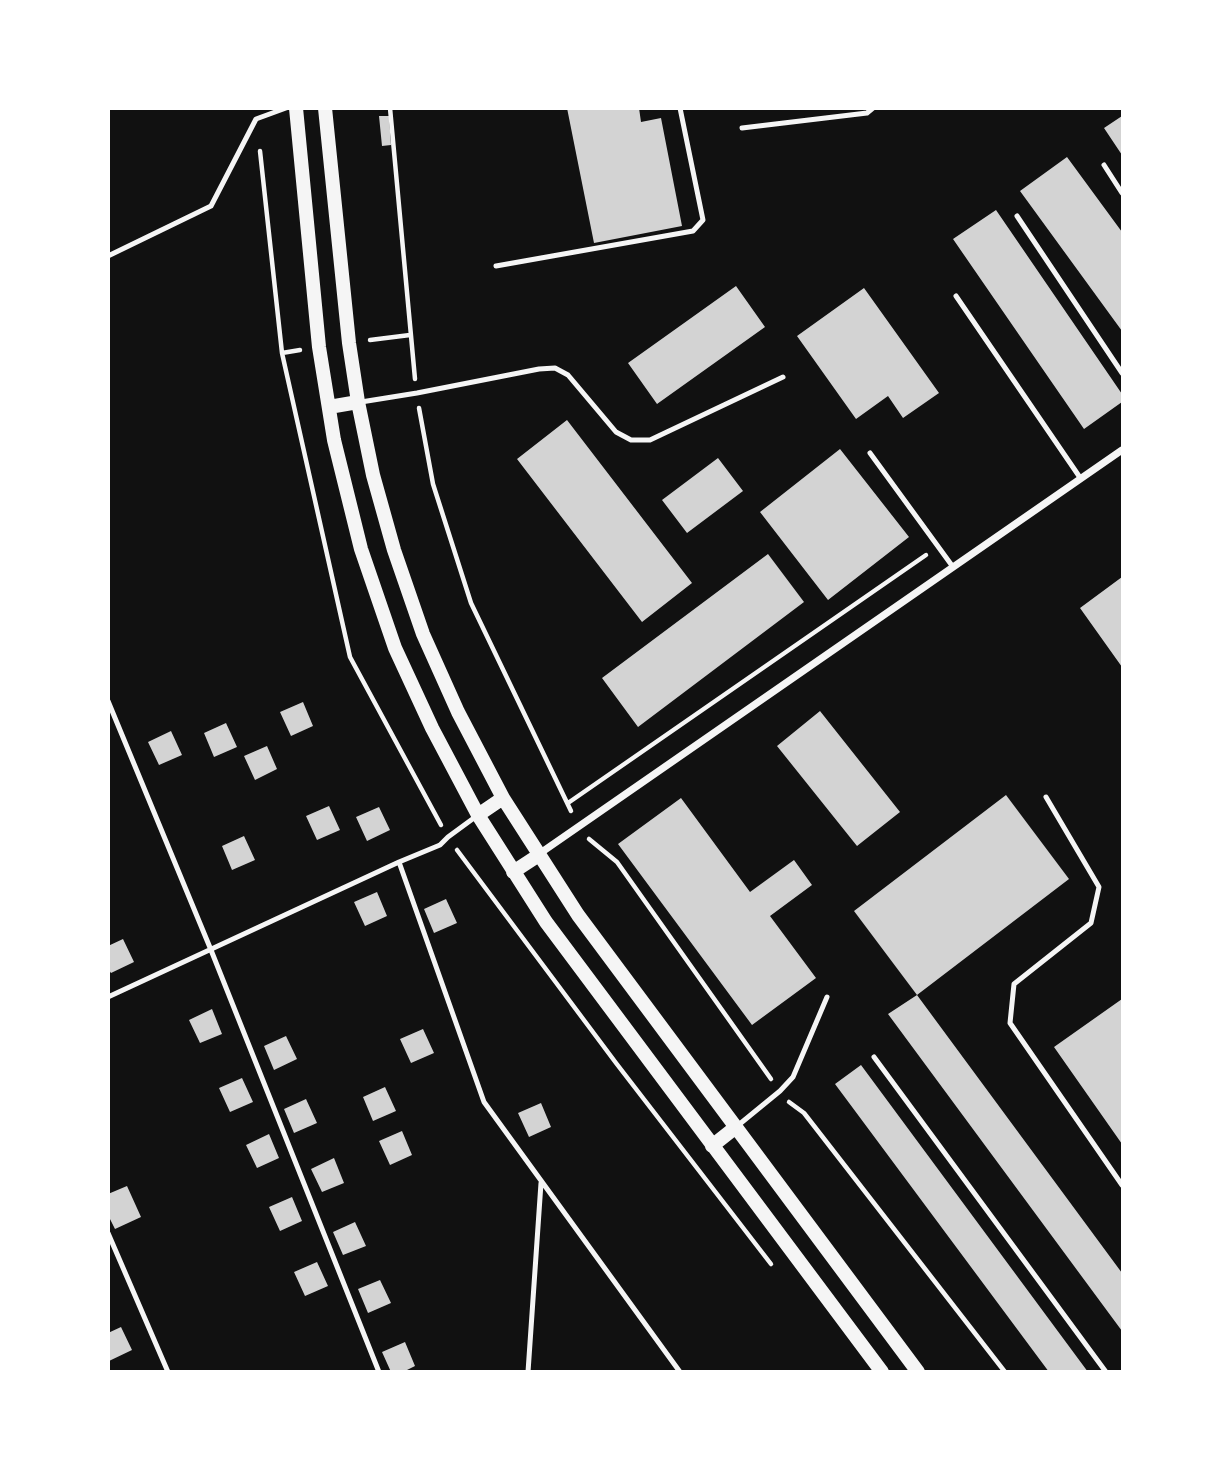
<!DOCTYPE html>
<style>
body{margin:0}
#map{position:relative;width:1231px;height:1480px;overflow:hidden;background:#111;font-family:Barlow,sans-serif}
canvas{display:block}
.frame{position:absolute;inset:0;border:110px solid #fff;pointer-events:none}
</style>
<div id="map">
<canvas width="1231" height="1480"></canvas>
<div class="frame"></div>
</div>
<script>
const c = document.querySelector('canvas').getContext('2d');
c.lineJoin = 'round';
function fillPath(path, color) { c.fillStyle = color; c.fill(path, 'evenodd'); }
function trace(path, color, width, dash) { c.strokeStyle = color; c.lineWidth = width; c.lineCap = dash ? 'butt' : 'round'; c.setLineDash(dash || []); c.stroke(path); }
const building = new Path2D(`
 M567,108h72l2,14 20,-4 21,108 -88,17z
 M379,116h10l2,29 -9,1z
 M1122,116v39l-18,-27z
 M1067,157l55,75v99l-102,-140z
 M996,210l126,184v8l-38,27 -131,-190z
 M736,286l29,41 -108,77 -29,-41z
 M864,288l75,105 -36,25 -15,-22 -32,23 -59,-83z
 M567,420l125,163 -50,39 -125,-163z
 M840,449l69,88 -81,63 -68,-88z
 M718,458l25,33 -56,42 -25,-33z
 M768,554l36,48 -166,125 -36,-49z
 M1122,577v90l-42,-59z
 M303,702l10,24 -22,10 -11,-24z
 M820,711l80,101 -43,34 -80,-100z
 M226,723l11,24 -23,10 -10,-24z
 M171,731l11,24 -23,10 -11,-23z
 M267,746l10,23 -22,11 -11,-24z
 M1006,795l63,84 -152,116 205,278v58l-234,-317 29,-19 -63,-84z
 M681,798l69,94 44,-32 18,25 -42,31 46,62 -64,47 -134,-181z
 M329,806l11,24 -23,10 -11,-24z
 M379,807l11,23 -23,11 -11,-24z
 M244,836l11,24 -23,10 -10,-24z
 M377,892l10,24 -22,10 -11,-24z
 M446,899l11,24 -23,10 -10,-24z
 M123,939l11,23 -23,11 -3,-4v-23z
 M1122,999v145l-68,-97z
 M212,1009l10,25 -22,9 -11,-23z
 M423,1029l11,24 -23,10 -11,-24z
 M286,1036l11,23 -23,11 -10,-24z
 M861,1065l227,307h-39l-214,-288z
 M242,1078l11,24 -23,10 -11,-24z
 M385,1087l11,24 -23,10 -10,-24z
 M306,1099l11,24 -23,10 -10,-24z
 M541,1103l10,24 -22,10 -11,-24z
 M402,1131l10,24 -22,10 -11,-24z
 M269,1134l10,24 -22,10 -11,-23z
 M334,1158l10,25 -22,9 -11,-23z
 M127,1186l14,31 -26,12 -7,-14v-21z
 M292,1197l10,24 -22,10 -11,-24z
 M355,1222l11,24 -23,9 -10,-23z
 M317,1262l11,24 -23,10 -11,-24z
 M380,1280l11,23 -23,10 -10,-24z
 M121,1327l11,23 -23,11 -1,-28z
 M405,1342l10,24 -12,6h-12l-9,-20z`);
const path = new Path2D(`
 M390,108l25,271
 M260,151l22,202 68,304 91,168
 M370,340l40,-5
 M282,353l18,-3
 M419,408l14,76 38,119 100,208
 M568,803l358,-248
 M589,839l28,23 154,217
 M457,850l159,213 155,201
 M789,1102l15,11 201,259`);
const service = new Path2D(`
 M742,128l125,-15 6,-5
 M1104,165l18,28
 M1017,216l105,157
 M108,256l103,-50 45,-87 30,-11
 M496,266l197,-35 10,-11 -23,-112
 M956,296l125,183
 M361,402l56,-9 122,-24 16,-1 13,7 48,57 15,8h19l133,-63
 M870,453l83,114
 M108,701l103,249 168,422
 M1046,797l53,90 -8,36 -77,61 -4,39 112,162
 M399,862l85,240 196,270
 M108,997l291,-135 41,-17 8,-8 30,-22
 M874,1057l232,315
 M736,1127l44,-36 13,-14 34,-80
 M108,1233l60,139
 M528,1372l13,-189`);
const minor = new Path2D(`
 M539,854l583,-404`);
const secondary = new Path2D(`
 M296,108l23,239 15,93 27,109 34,99 37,80 46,87 68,107 336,450
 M325,108l24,235 9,59 15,73 21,75 29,84 35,78 45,86 75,117 340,457
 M329,407l29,-5
 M478,815l25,-17
 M513,872l26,-17
 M712,1146l24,-19`);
fillPath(building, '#d3d3d3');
trace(path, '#f5f5f5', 4.5);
trace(service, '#f5f5f5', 5);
trace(minor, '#f5f5f5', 7);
trace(secondary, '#f5f5f5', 14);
</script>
